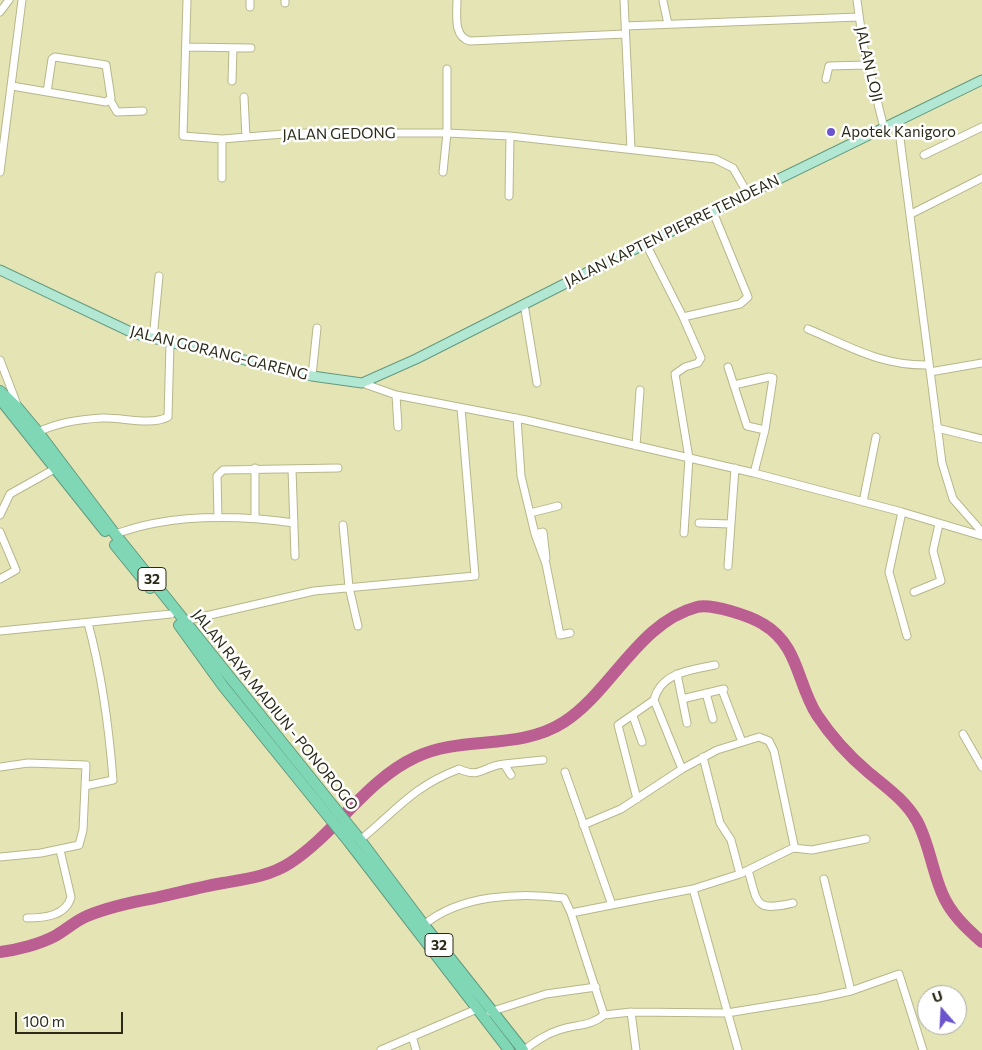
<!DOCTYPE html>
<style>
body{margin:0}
#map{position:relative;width:982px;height:1050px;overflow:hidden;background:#e4e4b5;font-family:Commissioner,sans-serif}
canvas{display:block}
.north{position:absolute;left:917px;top:985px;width:50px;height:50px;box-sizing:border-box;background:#fff;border:1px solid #aaaaa3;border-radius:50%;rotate:341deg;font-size:14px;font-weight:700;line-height:20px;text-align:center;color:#2b2a18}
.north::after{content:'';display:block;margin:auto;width:18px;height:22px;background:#6b54cd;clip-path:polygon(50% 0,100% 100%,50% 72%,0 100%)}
.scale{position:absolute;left:15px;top:1012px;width:108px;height:22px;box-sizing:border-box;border:2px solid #2b2a18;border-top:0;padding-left:6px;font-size:15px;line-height:18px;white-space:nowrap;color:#2b2a18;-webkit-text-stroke:4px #fff;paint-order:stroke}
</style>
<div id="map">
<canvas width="982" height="1050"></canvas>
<div class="north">U</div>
<div class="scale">100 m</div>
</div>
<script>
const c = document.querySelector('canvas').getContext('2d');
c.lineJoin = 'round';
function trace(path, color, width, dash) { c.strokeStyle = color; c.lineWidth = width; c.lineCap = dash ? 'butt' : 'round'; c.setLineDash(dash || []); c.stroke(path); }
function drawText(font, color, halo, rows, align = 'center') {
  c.font = font + ' Commissioner,sans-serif'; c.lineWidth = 5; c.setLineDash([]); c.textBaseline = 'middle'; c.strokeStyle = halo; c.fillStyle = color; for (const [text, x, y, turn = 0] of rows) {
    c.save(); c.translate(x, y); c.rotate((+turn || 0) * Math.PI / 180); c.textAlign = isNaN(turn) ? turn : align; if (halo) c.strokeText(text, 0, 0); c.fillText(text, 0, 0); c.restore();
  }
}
const river = new Path2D(`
 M0,952c17,-2 40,-8 55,-16 11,-6 20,-15 32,-20 22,-9 45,-14 68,-18 23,-5 45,-11 68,-15 23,-4 47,-7 67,-20 45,-29 76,-83 126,-106 46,-22 103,-6 148,-35 47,-30 75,-100 133,-115 14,-4 53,9 66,17 36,21 34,60 54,91 14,21 32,41 51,57 18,15 37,28 49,49 12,22 15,49 25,72 8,20 24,35 40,49`);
const minor = new Path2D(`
 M187,0l-4,136 39,3 74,-6h151l63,3 205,23 18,9 15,26
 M285,0v3
 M457,0c0,14 -4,37 13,41l155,-7
 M624,0l7,149
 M857,0l6,44 21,84
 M663,1l5,23
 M250,7v-7
 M0,12l9,-12
 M625,26l234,-9
 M186,47l65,1
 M826,79l3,-13 38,-1
 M232,81l1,-33
 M12,86l94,16 5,-4 -5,-33 -51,-8 -3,2 -5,33
 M244,97l2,40
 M110,100l7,12 26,-1
 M898,123l44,340 11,36 29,33
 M222,139v39
 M924,155l58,-28
 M0,172l22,-172
 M443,172l4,-39v-64
 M509,196l1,-60
 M911,214l71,-36
 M646,244l37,73
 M524,304l13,79
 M808,329c43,18 73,37 121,36
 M153,339l6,-63
 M0,360l18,47
 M728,367l19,59 18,4
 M930,372l52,-9
 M312,376l5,-48
 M362,383l34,12 130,25 228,53 148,39 80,24
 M734,385l35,-8 4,1 -8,52 -11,43
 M396,395l2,32
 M517,418l4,58 14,58 11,30 14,71 10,-2
 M937,428l45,11
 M38,432c19,-9 44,-13 64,-14 20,-1 48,8 66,-1l2,-74
 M636,446l4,-56
 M255,468v50
 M292,469l3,87
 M863,502l13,-65
 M902,512l-13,60 18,64
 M530,513l28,-7
 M0,515l10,-21 48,-27
 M218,518l-1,-42 6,-6 115,-2
 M699,523l32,1
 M343,525l6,62 9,39
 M0,532l16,38 -16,9
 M684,533l5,-75 -14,-84 10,-7 13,-4 3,-5 -18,-41 57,-13 8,-7 -35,-85
 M115,534c13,-4 27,-9 41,-11 44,-8 94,-6 138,0
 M535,534l8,-2 3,26
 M728,566l7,-98
 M914,592l27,-11 -8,-30 6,-27
 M184,621l130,-30 161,-15 -14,-168
 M0,631l171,-17
 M677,674l10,49
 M722,690l20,52
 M706,693l7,26
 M682,699l42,-10
 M633,716l9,26
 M963,734l19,33
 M703,757l17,66 11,17 9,34
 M504,764l39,-4
 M0,767l28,-4 58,2 -3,65 -4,15 -38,8 -41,4
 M682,769l-28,-69c7,-28 37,-30 61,-35
 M565,772l47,133
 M85,786l28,-6c-4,-53 -11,-105 -25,-157
 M637,799l-19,-74 36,-25
 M583,825l38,-16 61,-40 35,-19 42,-13 10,4 5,10 20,94 -1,3
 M360,840c37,-30 52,-53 99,-71 22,10 24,-3 45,-5l7,11
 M793,848l19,2 54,-11
 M748,870c10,34 6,42 45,33
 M824,879l27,112
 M693,889l45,161
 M571,913l122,-24 47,-15 53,-26
 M27,918c17,0 39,-2 44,-21l-11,-47
 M424,925c35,-30 95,-33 140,-27l7,15 33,102 27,-3 96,1 92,-15 32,-7 48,-17 24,76
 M490,1012l56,-18 50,-7
 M631,1012l5,38
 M412,1036l4,14
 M381,1050l96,-41
 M524,1050c11,-8 22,-16 35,-20 16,-6 31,-3 45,-15`);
const major = new Path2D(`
 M0,270l135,64 177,42 50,7 54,-24 176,-89 390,-190`);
const highway = new Path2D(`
 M0,391l18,17 20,24 77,102 243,303 66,88 99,125
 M0,399l105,132
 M115,545l35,43
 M179,625l44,61 126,156 160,208`);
const markers = [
 [831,132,5,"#6b54cd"]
];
const shields = [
 [152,579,28],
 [439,945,28]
];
const shieldNames = [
 ["32",152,579],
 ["32",439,945]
];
const streetNames = [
 ["JALAN LOJI",869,64,77],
 ["JALAN GEDONG",339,134,-1],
 ["JALAN KAPTEN PIERRE TENDEAN",672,231,-26],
 ["JALAN GORANG-GARENG",219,353,14],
 ["JALAN RAYA MADIUN - PONOROGO",275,710,51]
];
const poiNames = [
 ["Apotek Kanigoro",841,132]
];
trace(river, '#bb5e91', 12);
trace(minor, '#b7b78a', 9);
trace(major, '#629a7f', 11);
trace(highway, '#629a7f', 12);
trace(minor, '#fff', 7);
trace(major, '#b2e7d3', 9);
trace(highway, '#7fd7b6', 10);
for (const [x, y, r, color] of markers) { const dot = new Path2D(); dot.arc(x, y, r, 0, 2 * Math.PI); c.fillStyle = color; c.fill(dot); trace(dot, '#fff', 2); }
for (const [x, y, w] of shields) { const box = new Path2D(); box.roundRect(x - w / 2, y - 11.5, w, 23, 4); c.fillStyle = '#fff'; c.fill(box); trace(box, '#2b2a18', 1); }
drawText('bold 14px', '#2b2a18', null, shieldNames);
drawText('15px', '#2b2a18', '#fff', streetNames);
drawText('15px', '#2b2a18', '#fff', poiNames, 'left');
</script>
